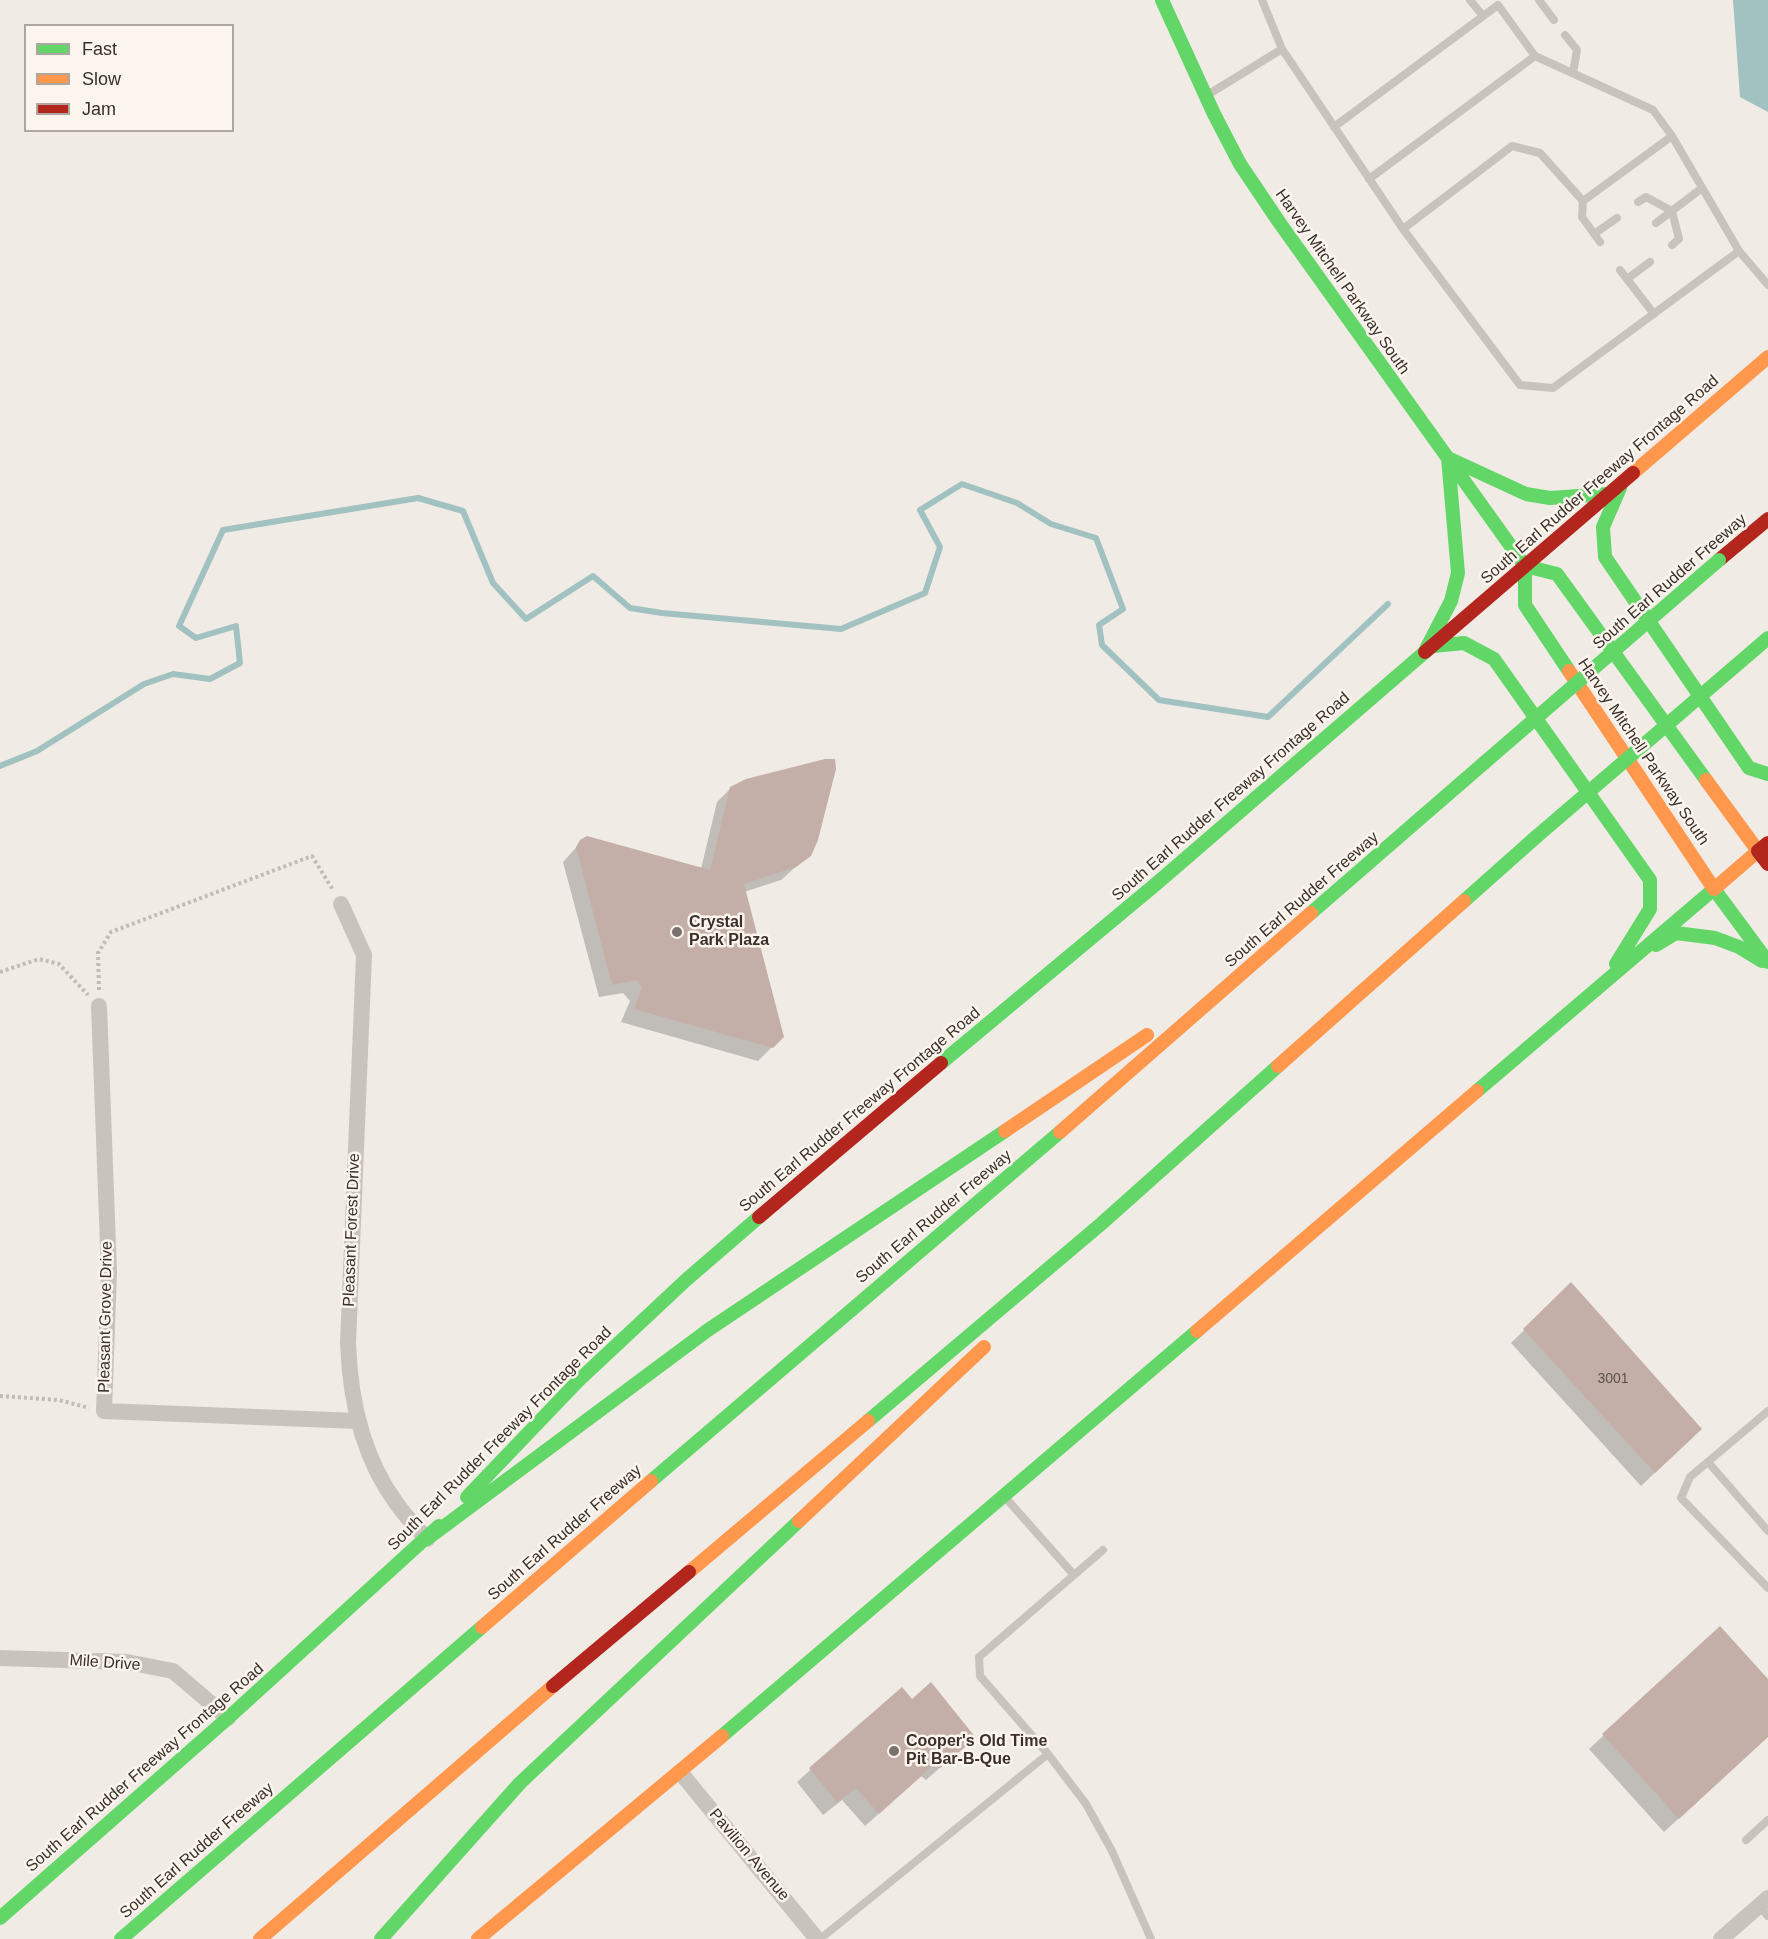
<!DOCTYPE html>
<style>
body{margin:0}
#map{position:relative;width:1768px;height:1939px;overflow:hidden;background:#f0ebe5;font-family:Helvetica,sans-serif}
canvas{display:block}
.legend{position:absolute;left:24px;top:24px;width:210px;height:108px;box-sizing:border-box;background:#fbf5ee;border:2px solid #aea6a0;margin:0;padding:8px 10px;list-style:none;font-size:18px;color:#3b302b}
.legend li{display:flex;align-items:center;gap:12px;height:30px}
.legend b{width:30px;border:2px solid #aea6a0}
</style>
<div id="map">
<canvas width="1768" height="1939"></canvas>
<ul class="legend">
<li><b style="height:8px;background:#63d668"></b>Fast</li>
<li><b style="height:8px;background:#ff974d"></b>Slow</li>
<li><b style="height:8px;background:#b3261e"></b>Jam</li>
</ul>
</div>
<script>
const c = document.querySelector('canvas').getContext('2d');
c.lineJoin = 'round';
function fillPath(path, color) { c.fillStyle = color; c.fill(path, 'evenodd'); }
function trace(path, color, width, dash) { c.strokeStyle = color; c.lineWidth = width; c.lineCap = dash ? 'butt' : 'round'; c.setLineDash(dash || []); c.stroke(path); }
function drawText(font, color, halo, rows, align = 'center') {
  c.font = font + ' Helvetica,sans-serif'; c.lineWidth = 5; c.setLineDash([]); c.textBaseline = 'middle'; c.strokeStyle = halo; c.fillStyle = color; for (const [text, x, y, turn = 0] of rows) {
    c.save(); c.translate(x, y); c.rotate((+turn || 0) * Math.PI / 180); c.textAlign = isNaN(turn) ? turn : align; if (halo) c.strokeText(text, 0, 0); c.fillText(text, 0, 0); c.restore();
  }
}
const water = new Path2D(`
 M1733,0h35v112l-28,-15z`);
const shadow = new Path2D(`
 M731,788l78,67 -28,25 -37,12 38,145 -24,24 -137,-39 9,-21 -7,-8 -24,4 -36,-135 18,-20 120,27 16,-67z
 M1571,1284l115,159 -45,43 -130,-143z
 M1720,1628l48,54v54l-104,96 -75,-83z
 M901,1689l11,12 62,37 -48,42 -5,-4 -56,50 -23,-26 -19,15 -26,-33z`);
const stream = new Path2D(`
 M0,766l37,-15 107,-67 29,-10 37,5 30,-16 -4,-37 -40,12 -17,-12 44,-96 195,-32 45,13 30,72 33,36 67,-43 37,32 32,5 179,16 84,-36 15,-46 -20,-37 42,-26 55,19 34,21 45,14 27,71 -24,16 3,20 57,55 109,17 120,-113`);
const building = new Path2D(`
 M825,759h10l1,10 -18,71 -7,16 -15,11 -52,17 40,153 -11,11 -139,-39 8,-22 -5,-7 -25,5 -36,-138 4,-7 7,-4 123,34 20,-83 16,-8z
 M1571,1282l131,147 -47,44 -132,-144z
 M1720,1626l48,53v58l-89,82 -77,-85z
 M931,1682l45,56 -36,30 -5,-4 -56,50 -23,-26 -19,14 -28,-34 93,-81 10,12z`);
const path = new Path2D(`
 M0,972l39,-13 20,5 29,31
 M99,990l-1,-37 13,-21 201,-76 21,34
 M0,1396l59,4 30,8`);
const lane = new Path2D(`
 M1262,0l20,49
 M1470,0l13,16
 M1539,0l15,20
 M1565,35l12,15 -4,23
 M1209,94l73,-45 121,180
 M1334,127l164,-122 37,51
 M1369,179l166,-123 118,54 19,26
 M1583,201l-1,16 18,25
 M1638,202l8,-5 26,14 7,28 -7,6
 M1656,223l46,-35
 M1594,234l23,-16
 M1739,251l-186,137 -33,-3 -117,-156 109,-83 28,7 43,48 89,-65 67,115 29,34
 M1620,270l34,44
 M1627,279l23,-17
 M1768,1411l-78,66 -9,21 87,90
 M1708,1462l60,69
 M1004,1496l70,79 -95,82 1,19 68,78 38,50 26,47 39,88
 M1074,1575l29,-25
 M1746,1840l22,-20
 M1759,1906l9,10
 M820,1939l228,-185`);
const street = new Path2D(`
 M341,904l23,51 -16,388c2,57 14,114 49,161 9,13 20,24 30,35
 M99,1006l10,266 -5,139 254,10
 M0,1658l127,4 46,9 55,47
 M680,1772l137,167
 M1721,1939l47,-41`);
const fast = new Path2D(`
 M1162,0l52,114 26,50 39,58 246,344v39l44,66
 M1448,458l78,36 24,4 58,-4
 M1620,488l-17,39 2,30 144,211 19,6
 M1525,566l32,8 149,206
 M1433,646l31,-3 30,16 156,221v29l-34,55
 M1424,653l27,-52 7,-28 -10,-115
 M1464,901l72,-64
 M1311,913l173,-150
 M1656,945l20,-12 39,5 24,9 23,14
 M941,1063l215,-179 269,-232
 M1477,1091l237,-202 54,73
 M868,1421l233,-197 177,-158
 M651,1481l409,-349
 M467,1497l111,-116 108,-101 73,-63
 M427,1539l281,-209 297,-199
 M722,1736l475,-405
 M0,1918l228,-200 211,-192
 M121,1939l361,-312
 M381,1939l139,-156 279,-262`);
const slow = new Path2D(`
 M1633,473l135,-116
 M1569,671l145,218 44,-38 -52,-71
 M1278,1066l186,-165
 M1005,1131l142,-96
 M1060,1132l251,-219
 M1197,1331l280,-240
 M799,1521l185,-174
 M689,1572l179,-151
 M482,1627l169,-146
 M260,1939l293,-253
 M478,1939l244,-203`);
const jam = new Path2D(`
 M1719,560l49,-41
 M1425,652l208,-179
 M1768,843l-10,8 10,13
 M759,1217l182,-154
 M553,1686l136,-114`);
const fastBridge = new Path2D(`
 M1484,763l235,-203
 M1536,837l232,-199`);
const markers = [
 [677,932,6,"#7a716c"],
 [894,1751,6,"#7a716c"]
];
const numberNames = [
 ["3001",1613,1379]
];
const streetNames = [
 ["Harvey Mitchell Parkway South",1342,282,55],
 ["South Earl Rudder Freeway Frontage Road",1600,480,-41],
 ["South Earl Rudder Freeway",1670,582,-41],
 ["Harvey Mitchell Parkway South",1643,752,56],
 ["South Earl Rudder Freeway Frontage Road",1231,797,-41],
 ["South Earl Rudder Freeway",1302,900,-41],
 ["South Earl Rudder Freeway Frontage Road",860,1110,-40],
 ["South Earl Rudder Freeway",934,1217,-40],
 ["Pleasant Forest Drive",352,1230,-88],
 ["Pleasant Grove Drive",106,1317,-89],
 ["South Earl Rudder Freeway Frontage Road",500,1439,-45],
 ["South Earl Rudder Freeway",565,1533,-41],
 ["Mile Drive",105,1663,4],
 ["South Earl Rudder Freeway Frontage Road",145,1768,-41],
 ["South Earl Rudder Freeway",197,1851,-41],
 ["Pavilion Avenue",749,1855,50]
];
const poiNames = [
 ["Crystal",689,923],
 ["Park Plaza",689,941],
 ["Cooper's Old Time",906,1742],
 ["Pit Bar-B-Que",906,1760]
];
fillPath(water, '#a1c2c1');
fillPath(shadow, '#0003');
trace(stream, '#a1c2c1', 6);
fillPath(building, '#c3afa7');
trace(path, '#c2bbb6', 4, [3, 3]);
trace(lane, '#c9c3be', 8);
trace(street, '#c9c3be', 16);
trace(fast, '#63d668', 14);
trace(slow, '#ff974d', 14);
trace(jam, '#b3261e', 14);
trace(fastBridge, '#63d668', 14);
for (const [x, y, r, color] of markers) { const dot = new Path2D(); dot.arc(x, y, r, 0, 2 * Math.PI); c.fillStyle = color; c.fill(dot); trace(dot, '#fbf5ee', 2); }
drawText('14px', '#5d504a', null, numberNames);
drawText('16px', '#3b302b', '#fbf5ee', streetNames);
drawText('bold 16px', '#3b302b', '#fbf5ee', poiNames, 'left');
</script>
